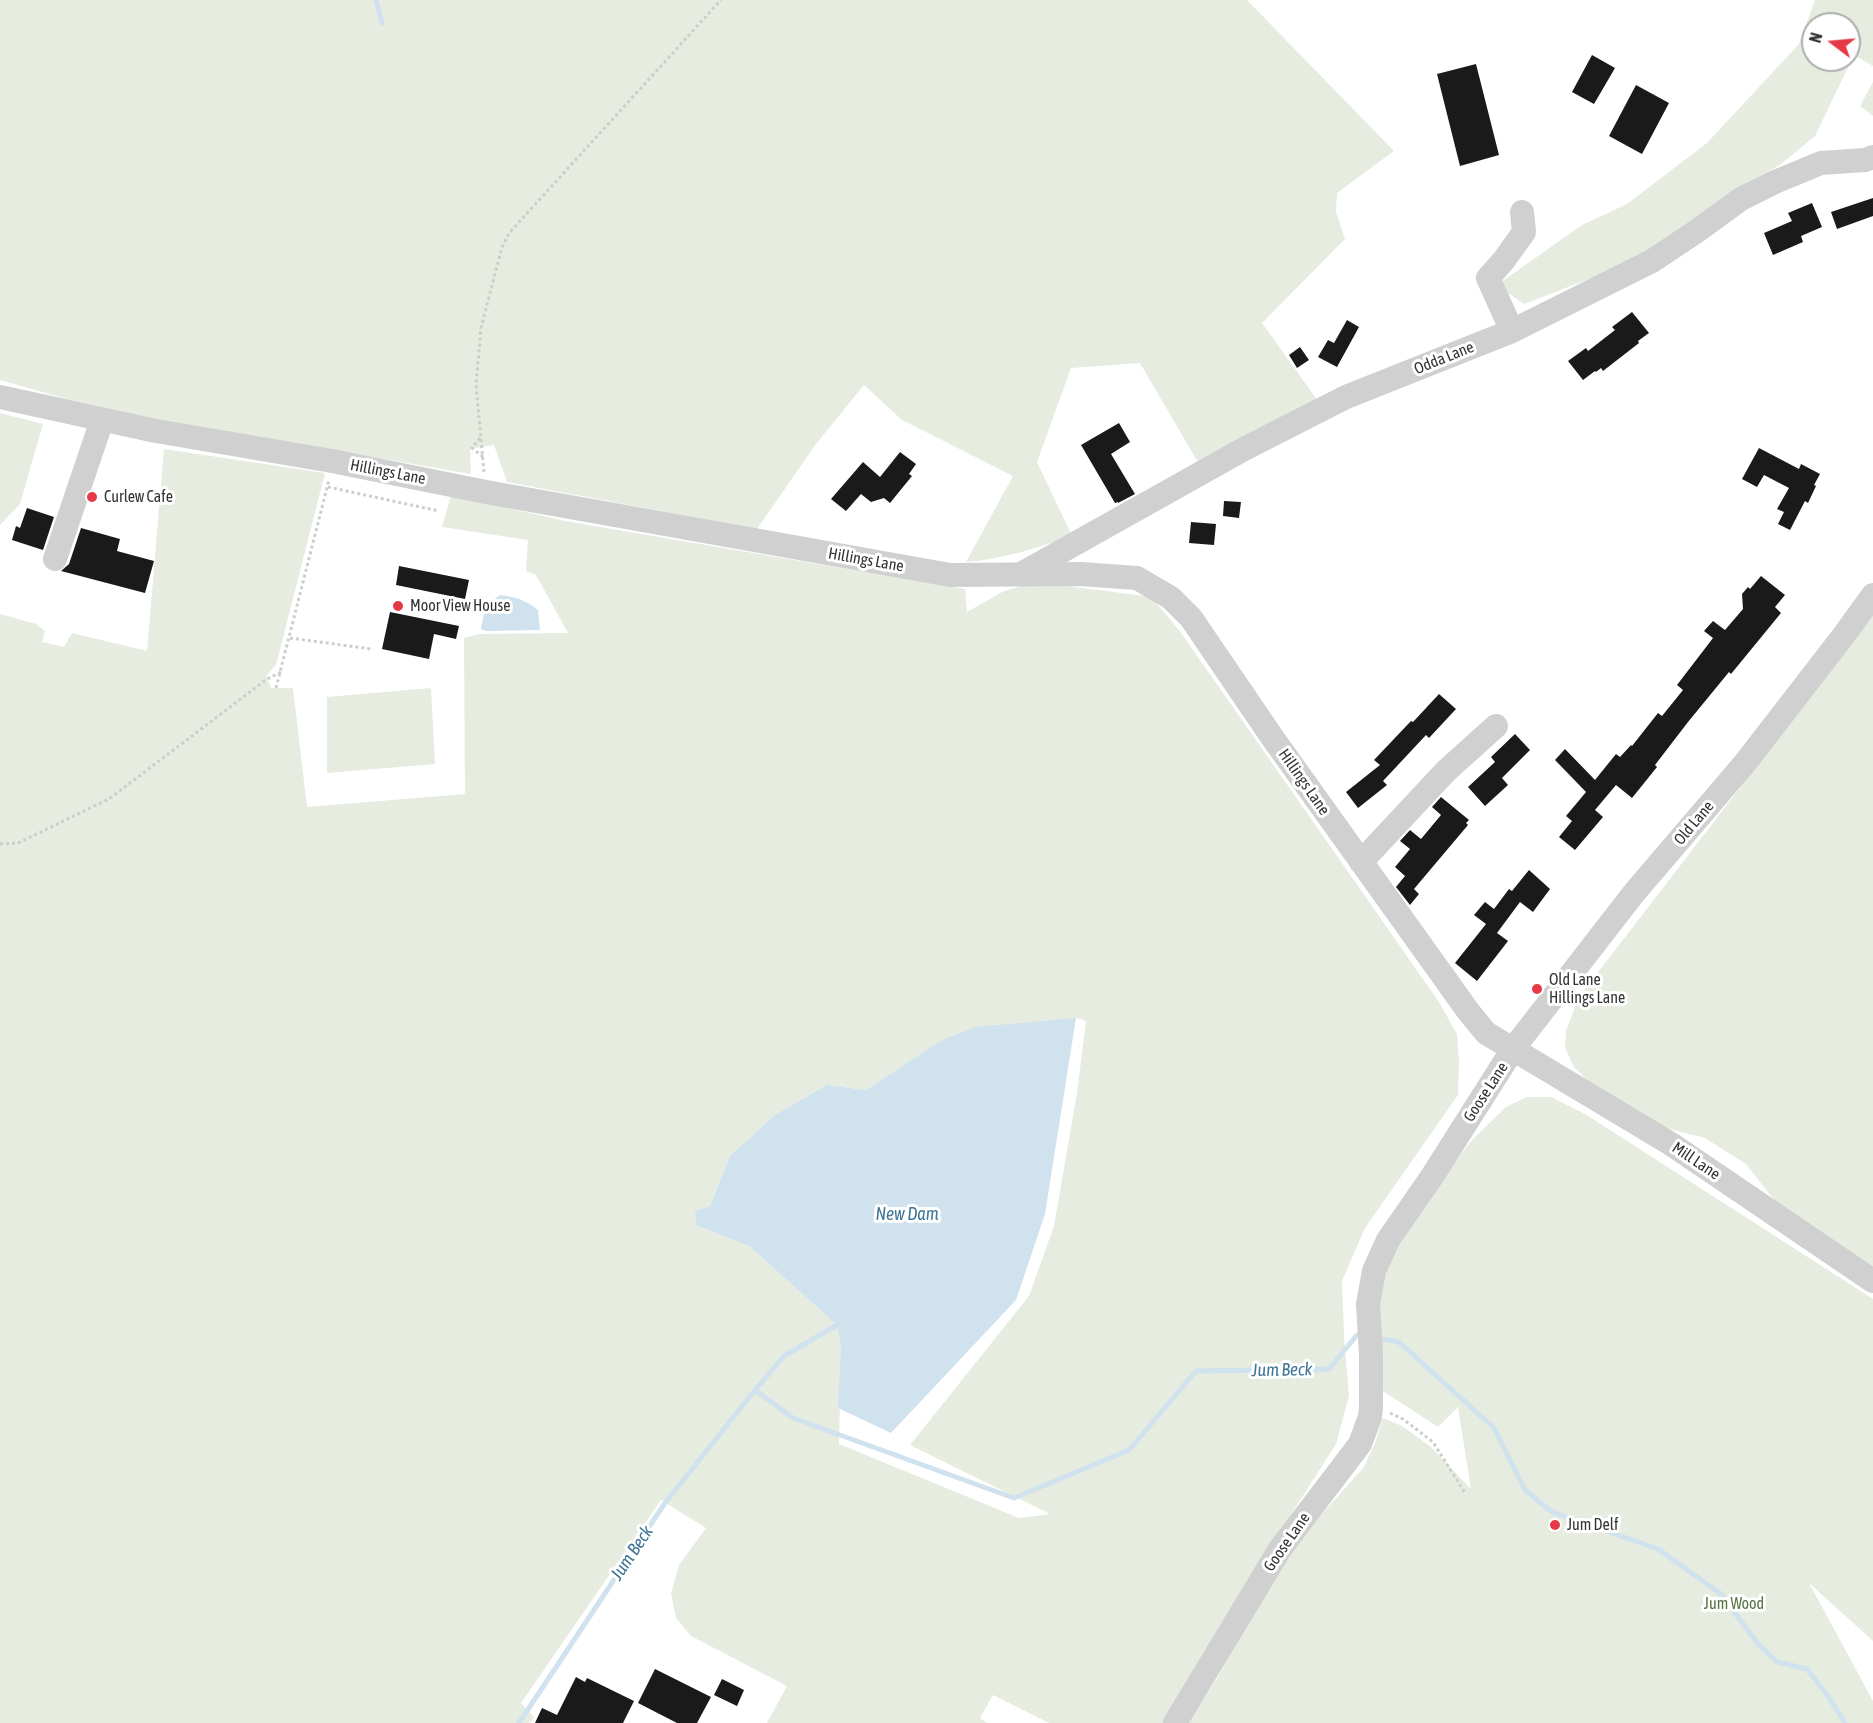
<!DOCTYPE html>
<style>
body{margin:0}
#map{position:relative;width:1873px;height:1723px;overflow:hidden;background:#fff;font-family:"Asap Condensed",sans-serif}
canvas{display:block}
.north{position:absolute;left:1801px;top:12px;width:60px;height:60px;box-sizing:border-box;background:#fff;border:2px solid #adadad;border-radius:50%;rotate:286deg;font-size:16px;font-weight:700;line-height:24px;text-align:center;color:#333}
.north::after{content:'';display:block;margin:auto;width:21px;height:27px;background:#e63946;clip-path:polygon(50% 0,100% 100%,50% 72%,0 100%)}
</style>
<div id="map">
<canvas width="1873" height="1723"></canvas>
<div class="north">N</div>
</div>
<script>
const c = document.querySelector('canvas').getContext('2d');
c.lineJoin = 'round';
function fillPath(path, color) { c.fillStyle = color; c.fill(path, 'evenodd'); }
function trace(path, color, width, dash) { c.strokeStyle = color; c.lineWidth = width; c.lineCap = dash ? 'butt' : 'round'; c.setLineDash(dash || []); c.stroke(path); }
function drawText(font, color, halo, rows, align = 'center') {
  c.font = font + ' "Asap Condensed",sans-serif'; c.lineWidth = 6; c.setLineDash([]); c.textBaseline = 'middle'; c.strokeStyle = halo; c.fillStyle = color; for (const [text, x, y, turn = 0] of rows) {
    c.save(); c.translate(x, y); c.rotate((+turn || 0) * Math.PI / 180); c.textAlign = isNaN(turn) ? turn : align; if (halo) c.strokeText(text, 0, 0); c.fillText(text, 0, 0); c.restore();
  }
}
const green = new Path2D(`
 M0,0h1247l147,151 -57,42 -1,19 9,27 -83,84 56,78 -119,63 -59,-101 -69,5 -34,94 35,74c-36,12 -68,23 -106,26l47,-86 -111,-56 -38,-35 -48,59 -59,85 -250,-47 -13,-37 -24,4 1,25 -302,-52 -102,-23 -67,-19z
 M1815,0h58v66l-19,-11 -39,81 -35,29 -40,22 -57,48 -63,32 -96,37 -27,-19 85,-60 45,-21 80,-61 92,-99zM1813,24h36v36h-36z
 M1873,82v34l-13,-10z
 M0,413l43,11 -23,80 -20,21z
 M164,449l161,24 -49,192 -10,11 5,12h22l14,119 158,-13 -1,-156 15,-4 89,-1 -32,-58 -10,-4 2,-31 -86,-13 9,-32 114,26 400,68 2,23 37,-21 21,-6 41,1 79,10 6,1 28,33 260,372 18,32 2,27 -1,34 -93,133 -23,53 2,56 5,59 -13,48 -53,83 -117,196h-117l-56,-28 -13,23 7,5h-220l20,-37 -96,-50 -15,-18 -5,-25 8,-28 27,-37 -45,-28 -140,203 13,14 -4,6h-530v-1109l36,10 9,7 -3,11 22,5 8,-14 75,18zM1076,1018l10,3 -9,72 -23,133 -25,70 -119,149 140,69 -31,4 -180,-74 2,-98 -4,-21 -88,-79 -53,-21 -1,-14 15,-5 20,-50 46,-42 51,-29 39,5 74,-49z
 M1873,615v653l-98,-67 -29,-37 -41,-26 -43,-11 -72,-44 -16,-16 -9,-19 1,-17 13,-34z
 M431,688l4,76 -108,9v-76z
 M1527,1097h24l34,17 288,185v342l-64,-58 64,118v22h-685l28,-43 58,-102 24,-37 66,-74 11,-24 8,-25 19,8 29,21 40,42 -13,-82 -20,20 -55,-36 -9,-61 7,-57 61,-95 31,-39 33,-32z`);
const water = new Path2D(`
 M500,595c15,2 26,5 38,15l2,20 -54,1 -5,-2c3,-17 4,-24 19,-34z
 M1076,1018l-31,196 -29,86 -125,133 -53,-25 3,-62 -4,-21 -88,-79 -53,-21 -1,-14 15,-5 20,-50 46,-42 51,-29 39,5 74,-49 36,-14z`);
const stream = new Path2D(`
 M376,0l6,23
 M1377,1338l22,4 95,86 31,62 27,22 106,37 63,45 37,50 19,18 30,7 21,27 17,27
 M755,1390l38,28 221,80 115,-48 67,-79 133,-2 28,-34 7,1
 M519,1723l146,-220 90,-113 29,-34 53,-31`);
const building = new Path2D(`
 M1592,55l23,13 -21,36 -22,-12z
 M1476,64l23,91 -39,11 -23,-92z
 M1636,85l33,18 -27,51 -33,-18z
 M1873,198v18l-36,13 -6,-17z
 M1812,203l10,24 -21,9 2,6 -30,13 -9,-22 28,-12 -4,-8z
 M1632,312l17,21 -11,8 1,2 -36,28 -2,-3 -5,4 -1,-1 -12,9 -15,-19 18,-13 2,3 27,-21 -3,-3z
 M1347,320l12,7 -22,40 -19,-10 10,-17 6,3z
 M1300,347l9,13 -12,8 -8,-13z
 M1119,423l11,19 -19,12 24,40 -17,9v-1l-3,1 -34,-58z
 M1759,448l40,21 2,-5 19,10 -6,11 2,1 -8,17 -3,-2 -15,29 -12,-6 6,-12 -7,-3 12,-21 -25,-13 -7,12 -15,-8z
 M900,452l16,12 -7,10 3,2 -22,27 -6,-5 -13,4 -10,-8 -15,17 -15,-12 32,-37 17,15z
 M1224,501l17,1 -2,16 -16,-2z
 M27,508l27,9 -11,33 -31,-10 4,-14 4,2z
 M1191,522l25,2 -2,21 -25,-2z
 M81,528l39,11 -3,12 37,10 -9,32 -84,-22 8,-7z
 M399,566l70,14 -4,19 -69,-14z
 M1761,576l24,19 -10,12 6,6 -50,61 -2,-2 -41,50 -33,43 2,2 -25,31 -16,-13 -21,25 8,7 -28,33 -16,-13 13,-16 -6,-5 20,-24 -31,-32 10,-11 30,31 21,-26 4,3 11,-12 1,1 26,-33 4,3 21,-26 -6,-5 36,-47 -9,-7 9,-10 12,9 18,-21 -1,-15 6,-7 2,2z
 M390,612l69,14 -3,13 -22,-5 -5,25 -47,-10z
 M1439,694l17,15 -27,29 -3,-3 -43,46 4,4 -29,23 -12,-16 34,-27 -6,-5 37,-39 2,1z
 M1515,734l15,16 -28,28 6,7 -23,21 -17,-19 27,-25 -4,-5z
 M1441,797l28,23 -3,3 2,2 -54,64 5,5 -9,11 -14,-18 9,-11 -10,-9 15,-18 -10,-8 10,-11 11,9 20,-24 -9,-8z
 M1529,870l21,19 -17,23 -13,-10 -23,31 11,8 -31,40 -22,-18 31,-39 -12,-9 11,-13 9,7 15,-20 3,2z
 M655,1669l56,28 -14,26h-20l-39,-20z
 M576,1677l9,5 2,-4 47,23 -11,22h-88l7,-15 15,7z
 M722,1679l22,11 -7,16 -23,-11z`);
const path = new Path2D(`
 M480,438l-8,10 11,9
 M484,472l-8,-87 5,-57 21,-81 8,-15 211,-232
 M328,487l111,24
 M290,638l81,11
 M276,688l53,-208
 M0,844l18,-1 91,-44 158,-120 14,-7
 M1390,1413l13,6 30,23 32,51`);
const minor = new Path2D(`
 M1512,331l-24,-53 16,-18 20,-28 -2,-20
 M0,397l156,34 176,30 154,31 464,83 131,-1 56,4 34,20 20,20 81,119 196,274 18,22 185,111 202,137
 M55,559l47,-139
 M1021,574l223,-125 102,-52 166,-66 140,-70 45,-30 44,-32 34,-17 46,-19 44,-3 8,-3
 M1361,862l85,-91 50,-45
 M1175,1723l105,-174 80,-105 10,-27 1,-9v-53l-3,-51 6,-33 14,-31 45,-65 80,-126 121,-156 111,-130 99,-128 29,-40`);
const markers = [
 [92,497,6,"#e63946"],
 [398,606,6,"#e63946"],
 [1537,989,6,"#e63946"],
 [1555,1525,6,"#e63946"]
];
const streetNames = [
 ["Odda Lane",1444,358,-22],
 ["Hillings Lane",388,472,11],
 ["Hillings Lane",866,560,10],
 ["Hillings Lane",1304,782,55],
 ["Old Lane",1694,823,-50],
 ["Goose Lane",1486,1092,-57],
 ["Mill Lane",1696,1161,34],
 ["Goose Lane",1287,1542,-55]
];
const poiNames = [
 ["Curlew Cafe",104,497],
 ["Moor View House",410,606],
 ["Old Lane",1549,980],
 ["Hillings Lane",1549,998],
 ["Jum Delf",1567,1525]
];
const parkNames = [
 ["Jum Wood",1734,1604]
];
const waterNames = [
 ["New Dam",907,1214],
 ["Jum Beck",1282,1370,-1],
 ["Jum Beck",632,1553,-56]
];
fillPath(green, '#e6ecdf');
fillPath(water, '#cfe2ee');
trace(stream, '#cfe2ee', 5);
fillPath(building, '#1a1a1a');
trace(path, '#cdcdcd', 3, [3, 3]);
trace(minor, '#d0d0d0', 24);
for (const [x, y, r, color] of markers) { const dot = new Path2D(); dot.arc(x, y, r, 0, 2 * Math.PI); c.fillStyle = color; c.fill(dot); trace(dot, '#fff', 2); }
drawText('16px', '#333', '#fff', streetNames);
drawText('16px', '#333', '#fff', poiNames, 'left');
drawText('16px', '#56703f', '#fff', parkNames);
drawText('italic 18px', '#3f7597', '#fff', waterNames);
</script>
